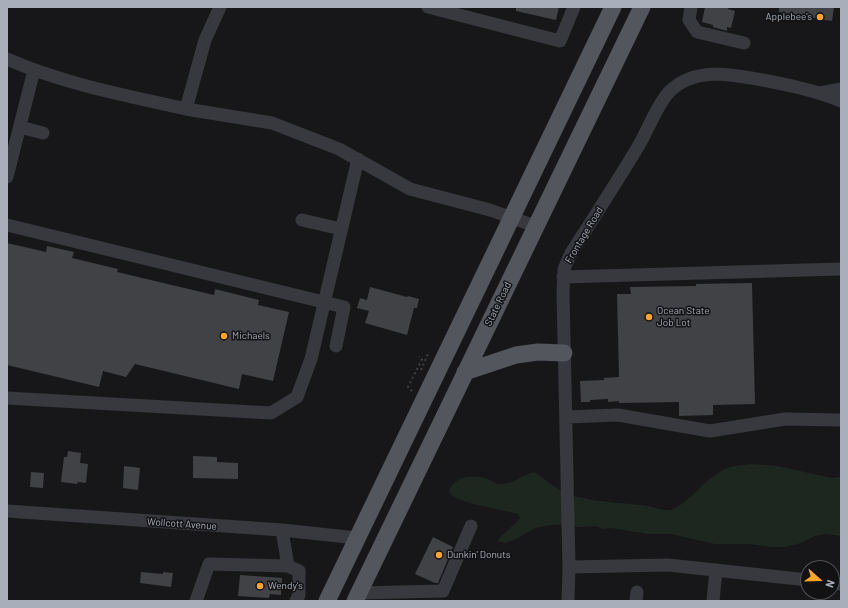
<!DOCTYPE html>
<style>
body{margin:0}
#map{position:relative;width:848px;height:608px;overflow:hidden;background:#171719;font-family:Barlow,sans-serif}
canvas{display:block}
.frame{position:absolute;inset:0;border:8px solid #a8afba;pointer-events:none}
.north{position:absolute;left:800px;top:560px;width:40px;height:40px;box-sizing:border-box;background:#121214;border:1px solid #4e5156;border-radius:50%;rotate:110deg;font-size:11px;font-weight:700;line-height:16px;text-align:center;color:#a8afba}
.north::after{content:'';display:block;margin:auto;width:14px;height:18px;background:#ffa629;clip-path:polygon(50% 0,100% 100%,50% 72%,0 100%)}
</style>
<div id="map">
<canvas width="848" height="608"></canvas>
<div class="frame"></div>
<div class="north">N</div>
</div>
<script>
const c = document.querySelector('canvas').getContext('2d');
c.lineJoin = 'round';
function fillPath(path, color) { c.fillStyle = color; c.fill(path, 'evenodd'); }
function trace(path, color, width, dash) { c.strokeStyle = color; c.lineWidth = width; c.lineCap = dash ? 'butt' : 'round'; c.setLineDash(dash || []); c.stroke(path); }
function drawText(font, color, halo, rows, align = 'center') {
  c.font = font + ' Barlow,sans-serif'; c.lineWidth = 3; c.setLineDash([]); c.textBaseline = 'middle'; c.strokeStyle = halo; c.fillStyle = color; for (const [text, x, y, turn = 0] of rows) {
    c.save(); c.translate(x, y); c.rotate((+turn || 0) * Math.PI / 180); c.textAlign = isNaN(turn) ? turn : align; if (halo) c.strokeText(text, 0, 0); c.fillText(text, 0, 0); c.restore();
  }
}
const green = new Path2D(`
 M752,464l26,2 53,12 10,-1v59l-15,-2 -11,2 -14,7 -16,4h-14l-21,-3h-35l-44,-10h-23l-37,-6 -8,1 -7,-3 -18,1 -13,-3 -13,1 -17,3 -17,10 -12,5 -9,-2c7,-9 16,-14 23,-23l-2,-4 -49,-11 -17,-7 -3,-5c6,-16 26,-17 41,-11 4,2 6,4 11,4 12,0 22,-9 33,-12 11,7 21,16 33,22 7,3 14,3 21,5 19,4 40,4 60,7 7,1 13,5 21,4 3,0 6,-2 8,-3 20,-12 33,-35 57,-41 6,-1 12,-1 18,-2z`);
const building = new Path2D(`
 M516,7h43l-3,13 -40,-9z
 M705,7h24l-1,2 7,2 -4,17 -4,-1v4l-14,-4v-2l-11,-3z
 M779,7h55l-2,14 -53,-9z
 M7,243l39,9 1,-6 27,6 -2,6 46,11 -1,3 97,23 1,-6 44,11 -1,5 31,7 -16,69 -31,-7 -3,15 -104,-25 -9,13 -23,-6 -4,16 -92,-22z
 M752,283l3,121 -42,1v10l-34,1v-14l-60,1v-2l-11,1v-3l-18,1v2h-9l-1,-21 24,-1v-2l15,-1 -2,-83h14l-1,-7 66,-1v-2z
 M370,287l37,10 1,-1 11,3 -2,9h-3l-7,27 -42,-12 4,-12 -12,-3 3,-10 7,2z
 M68,451l13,2 -1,10 8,1 -2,19 -8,-1 -1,2 -16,-2 3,-25h3z
 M193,456l24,1v5l21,1v16l-45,-1z
 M124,466l16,2 -2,22 -15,-2z
 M31,472l13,1 -1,15 -13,-1z
 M433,537l20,10 -15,36h-3l-20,-9z
 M141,572l22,2v-2l10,1 -2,14 -31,-4z
 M240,575l42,3 -1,17 -11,-1 -1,4 -31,-2z`);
const path = new Path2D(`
 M421,370l7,-16 1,1
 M412,391l-4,-4 14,-28 -3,-2`);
const minor = new Path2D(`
 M220,7l-15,33 -19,69 86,14 67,26 71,40 80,21 45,16
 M428,7l132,34 14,-34
 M691,7l-2,13 8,12 47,11
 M7,59c57,25 118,36 179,50
 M820,93l21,-4
 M20,127l23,6
 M7,177l27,-107
 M302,220l39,9
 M7,225l337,82 -8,39
 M563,277l278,-8
 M7,398l264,15 26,-16 14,-38 47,-200
 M566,417l52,-2 92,16 75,-12 56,1
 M7,511l275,19 75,8
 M288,566l11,5v24l-3,6
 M569,567l99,-2 140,15
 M832,583l9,1
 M358,593l85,-2 28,-65
 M196,601l13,-37 79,2 -6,-36
 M568,601l1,-34 -6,-274 1,-24 7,-16c22,-34 44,-68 65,-103 11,-17 20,-44 33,-58 26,-27 67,-17 99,-11 25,5 49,10 73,20
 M636,601l1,-9
 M713,601l3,-31`);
const major = new Path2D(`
 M465,372l51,-17 22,-3 26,1
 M327,601l286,-594
 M355,601l287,-594`);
const markers = [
 [820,17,4,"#ffa629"],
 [649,317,4,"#ffa629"],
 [224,336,4,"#ffa629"],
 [439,555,4,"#ffa629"],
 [260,586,4,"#ffa629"]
];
const poiNames = [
 ["Applebee's",812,17,"right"],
 ["Ocean State",657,311],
 ["Job Lot",657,323],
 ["Michaels",232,336],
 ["Dunkin' Donuts",447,555],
 ["Wendy's",268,586]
];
const streetNames = [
 ["Frontage Road",584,235,-59],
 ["State Road",498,304,-64],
 ["Wollcott Avenue",182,524,4]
];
fillPath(green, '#1e271f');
fillPath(building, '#414246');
trace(path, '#3d4045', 2, [2, 3]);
trace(minor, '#37393e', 13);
trace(major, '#53565d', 17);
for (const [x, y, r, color] of markers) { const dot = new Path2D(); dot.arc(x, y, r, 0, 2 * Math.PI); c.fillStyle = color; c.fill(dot); trace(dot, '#121214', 1.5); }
drawText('10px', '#a8afba', '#121214', poiNames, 'left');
drawText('10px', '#a8afba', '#121214', streetNames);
</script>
